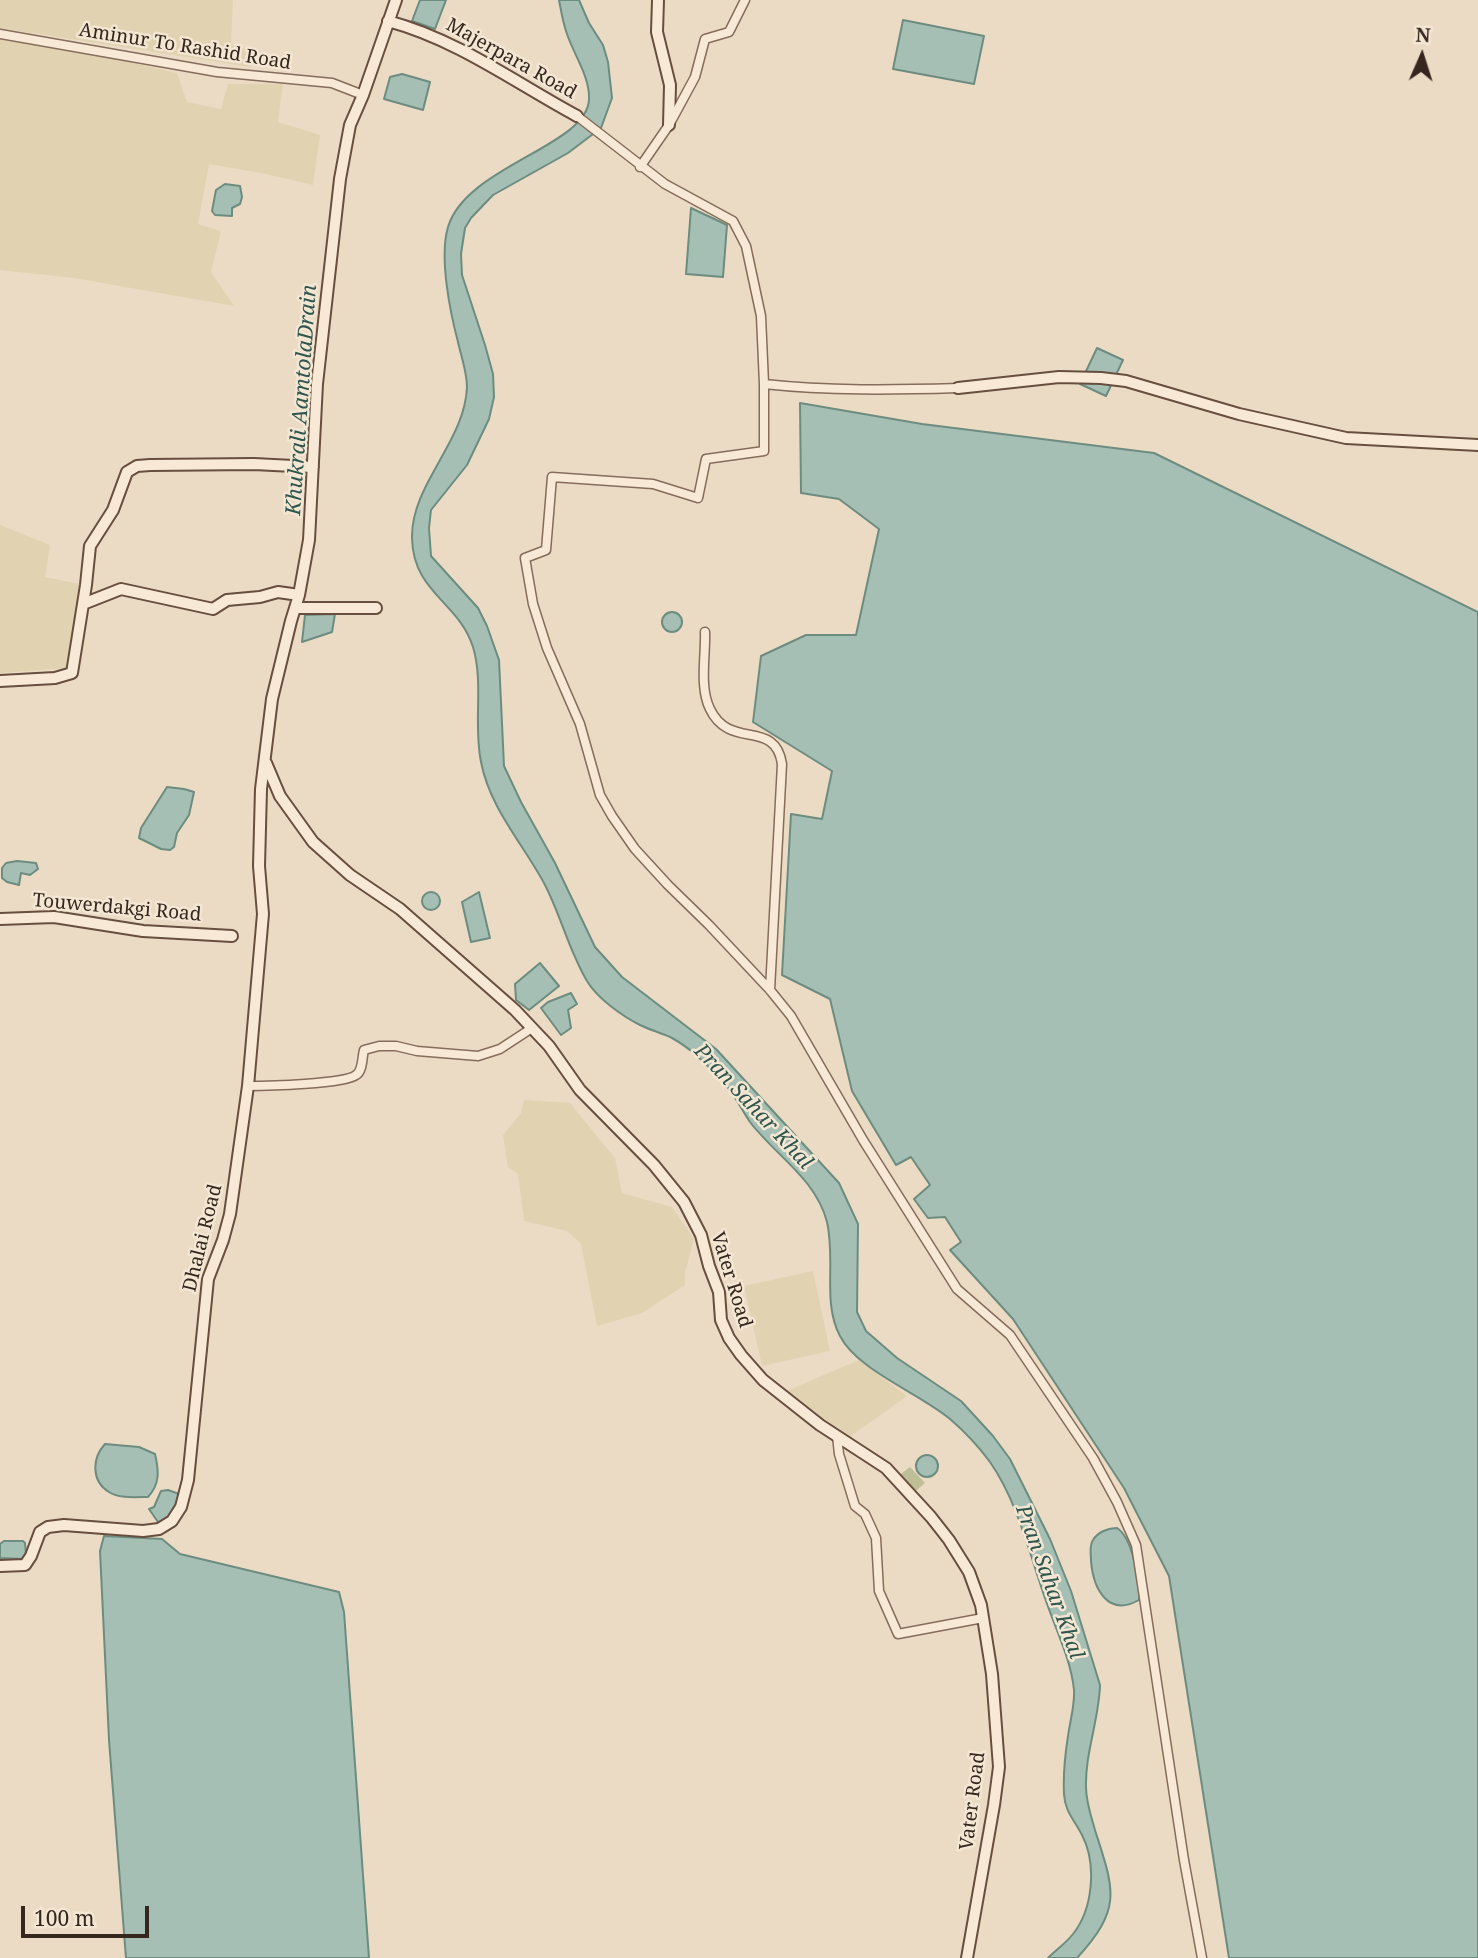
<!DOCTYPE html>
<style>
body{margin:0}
#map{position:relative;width:1478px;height:1958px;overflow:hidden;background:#ebdbc4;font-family:"Noto Serif",serif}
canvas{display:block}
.north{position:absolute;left:1387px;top:21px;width:70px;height:70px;-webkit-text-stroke:5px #f3e6d3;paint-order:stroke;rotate:3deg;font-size:19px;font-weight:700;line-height:28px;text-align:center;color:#36271e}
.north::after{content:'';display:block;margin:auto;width:24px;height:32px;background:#36271e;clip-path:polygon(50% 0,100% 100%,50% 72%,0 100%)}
.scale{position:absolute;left:21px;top:1906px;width:128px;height:32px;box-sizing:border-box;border:4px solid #36271e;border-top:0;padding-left:9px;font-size:21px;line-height:24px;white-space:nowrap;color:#36271e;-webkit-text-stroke:5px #f3e6d3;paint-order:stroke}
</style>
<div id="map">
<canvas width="1478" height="1958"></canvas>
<div class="north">N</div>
<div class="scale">100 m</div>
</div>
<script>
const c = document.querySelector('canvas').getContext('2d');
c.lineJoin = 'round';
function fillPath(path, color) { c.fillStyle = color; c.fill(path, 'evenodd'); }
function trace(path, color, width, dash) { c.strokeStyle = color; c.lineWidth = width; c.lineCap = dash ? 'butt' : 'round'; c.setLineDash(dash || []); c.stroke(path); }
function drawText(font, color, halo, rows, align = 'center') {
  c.font = font + ' "Noto Serif",serif'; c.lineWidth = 5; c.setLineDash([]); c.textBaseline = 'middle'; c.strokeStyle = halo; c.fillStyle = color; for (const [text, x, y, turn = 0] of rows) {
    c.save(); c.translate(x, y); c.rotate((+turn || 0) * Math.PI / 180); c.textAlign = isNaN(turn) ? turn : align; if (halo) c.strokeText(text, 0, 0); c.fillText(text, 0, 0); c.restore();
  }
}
const farmland = new Path2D(`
 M0,0h233l-2,44 25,8 -5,15 -251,-39z
 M0,37l80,14 97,22 10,29 34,7 7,-25h55l-5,38 42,13 -7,50 -47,-11 -57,-10 -11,60 23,7 -10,41 23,34 -160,-28 -74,-8z
 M0,525l50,20 -5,32 35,7 -12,84 -68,5z
 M524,1100l46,3 45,55 7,35 50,14 22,32 -9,34v12l-43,28 -45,13 -16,-82 -14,-13 -43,-10 -6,-47 -10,-7 -5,-32 18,-22z
 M813,1271l17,80 -68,15 -18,-80z
 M859,1360l48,36 -63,45 -60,-49z`);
const cemetery = new Path2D(`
 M910,1467l15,16 -13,11 -15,-17z`);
const water = new Path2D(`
 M420,0h26l-11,29 -23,-8z
 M559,0h20l10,23 14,22 5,17 4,36 -11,30 -33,25 -75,42 -22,23 -6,10 -4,26 1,21 23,70 8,29 1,23 -5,22 -22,46 -36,45 -2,18 2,28 47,52 9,18 12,34 5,106 17,36 34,61 40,84 27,30 94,72 123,134 19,41 -1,88 9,19 31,27 64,43 32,35 17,23 40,80 21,52 29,94c-1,35 -15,68 -14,102 0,15 5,29 9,43 19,60 28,78 -18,128h-29c8,-8 18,-15 25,-24 20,-25 24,-70 9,-99 -8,-16 -17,-23 -18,-41 -1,-20 1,-39 4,-58 2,-15 7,-31 6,-46 -3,-30 -18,-60 -28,-89 -16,-45 -28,-99 -56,-139 -11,-15 -26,-31 -40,-43 -29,-25 -93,-49 -110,-83 -18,-34 -4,-75 -13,-114 -11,-43 -51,-66 -77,-100 -9,-13 -15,-27 -25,-38 -15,-17 -33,-35 -53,-46 -10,-5 -22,-8 -32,-13 -18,-9 -43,-27 -53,-44 -18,-30 -26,-65 -42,-96 -21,-40 -55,-76 -64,-123 -8,-37 3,-79 -8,-115 -14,-45 -60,-54 -61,-109 -1,-54 53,-96 55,-151 0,-15 -6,-31 -9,-45 -8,-30 -19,-85 -10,-115 18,-61 140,-81 141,-128 1,-22 -15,-44 -22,-65 -4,-11 -6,-23 -8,-34z
 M903,20l81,16 -10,48 -81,-15z
 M402,74l28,8 -7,28 -39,-11 6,-22z
 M225,184l15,2 2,11 -2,7 -8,4v8l-17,-1 -3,-4 4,-21z
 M691,208l36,17 -4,52 -37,-3z
 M1097,348l26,12 -17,36 -26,-12z
 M800,403l122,21 232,29 324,159v1346h-249l-60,-382 -45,-88 -111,-169 -63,-69 11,-8 -16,-25 -17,1 -14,-19 16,-14 -19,-28 -15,8 -44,-74 -22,-92 -48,-24 9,-161 31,5 10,-48 -79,-49 8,-66 45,-21h50l23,-106 -40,-30 -38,-6z
 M662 622a10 10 0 1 1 20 0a10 10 0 1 1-20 0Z
 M335,614l-3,18 -30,10 3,-27z
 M167,787l17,2 10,3 -5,23 -12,18 -3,14 -4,3 -9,-1 -22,-11 2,-10z
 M17,861l19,2 2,6 -8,6 -9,-2 -2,12 -12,-3 -5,-4v-10l4,-5z
 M422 901a9 9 0 1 1 18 0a9 9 0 1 1-18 0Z
 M479,892l11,46 -19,4 -9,-40z
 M540,963l19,23 -30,24 -13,-10 -1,-16z
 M571,993l6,11 -9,6 3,18 -10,7 -20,-27 7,-6z
 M105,1444l34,3 16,7c4,17 5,30 -7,43 -11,0 -29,2 -39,-5 -18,-11 -17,-34 -4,-48z
 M916 1466a11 11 0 1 1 22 0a11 11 0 1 1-22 0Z
 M168,1490l11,4c0,13 -7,27 -21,28l-9,-13 5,-2 7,-16z
 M1117,1528c15,9 24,55 22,72 -32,18 -46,-13 -48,-39 0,-7 -2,-15 2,-21 5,-8 15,-12 24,-12z
 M104,1536l58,3 18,15 159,38 5,20 25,346h-243l-17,-218 -9,-189z
 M4,1541h19l2,2 1,11 -3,5 -23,-1v-14z`);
const street = new Path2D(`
 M0,34l217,38 115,11 31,12
 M577,116l88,68 68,37 13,25 15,70 3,68c65,7 129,6 194,4
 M640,167l29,-42 26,-48 10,-38 24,-7 16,-32
 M764,384v67l-58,8 -8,39 -45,-14 -101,-7 -6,73 -21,8 8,46 14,44 33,76 20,71 12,21 23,33 33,36 41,40 61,65 21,26 72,124 94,149 53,46 83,123 24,44 19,43 48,315 18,98
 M705,632c1,23 -6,55 5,77 20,42 65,9 72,55l-12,226
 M248,1086c18,0 97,-2 108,-11 7,-4 6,-18 8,-25l15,-4h17l21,5 61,5 22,-7 32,-21
 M837,1436l2,18 16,52 10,8 11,24 3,53 19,43 85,-16`);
const secondary = new Path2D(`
 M658,0l-1,32 13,53 -1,40
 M388,21c70,19 126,61 189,95
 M958,388l101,-11 42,1 25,3 113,33 107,24 132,7
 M83,604l38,-15 92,20 14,-9 33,-3 18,-5 21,3
 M295,608h81
 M0,681l55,-3 17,-5 14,-88 4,-39 23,-36 14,-38 10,-6 13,-1 104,-1 59,3
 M266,763l14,33 33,46 37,33 50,34 115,101 34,36 31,44 74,75 30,37 17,33 8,31 10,26 2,28 8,18 12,17 22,25 57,45 66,43 45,49 18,23 20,32 12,33 11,69 7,93 -5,38 -27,153
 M0,919l54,-2 89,14 89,5
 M0,1566l25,-1 6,-9 9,-24 8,-5 16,-2 79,6 16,-2 13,-8 9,-14 7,-27 20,-201 15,-39 7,-26 18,-128 15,-172 -4,-48 2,-77 11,-90 19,-78 8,-26 10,-55 8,-156 23,-205 10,-54 13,-30 33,-95`);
const streetNames = [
 ["Aminur To Rashid Road",185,47,9],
 ["Majerpara Road",511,59,29],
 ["Touwerdakgi Road",117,908,5],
 ["Dhalai Road",203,1238,-76],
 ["Vater Road",731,1280,73],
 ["Vater Road",973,1801,-83]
];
const waterNames = [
 ["Khukrali AamtolaDrain",302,400,-86],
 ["Pran Sahar Khal",753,1107,47],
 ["Pran Sahar Khal",1049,1582,70]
];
fillPath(farmland, '#e1d3b1');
fillPath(cemetery, '#bebe97');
fillPath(water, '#a5bfb4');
trace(water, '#6d8c80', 2);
trace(street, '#856c5b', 11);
trace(secondary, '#674e3e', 14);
trace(street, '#f7e9d6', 8);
trace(secondary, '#f7e9d6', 10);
drawText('19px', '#36271e', '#f3e6d3', streetNames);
drawText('italic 21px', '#2f554d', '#f3e6d3', waterNames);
</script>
